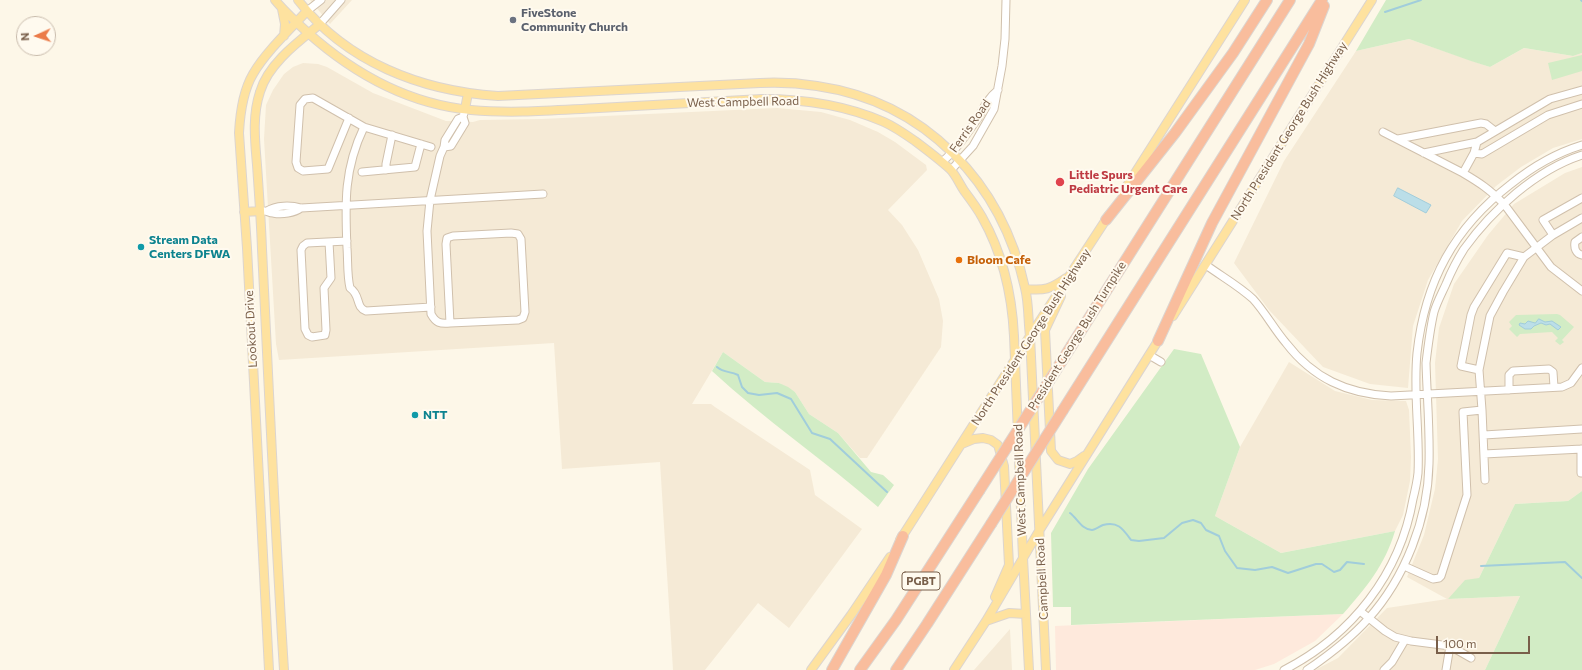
<!DOCTYPE html>
<style>
body{margin:0}
#map{position:relative;width:1582px;height:670px;overflow:hidden;background:#fdf7e8;font-family:Commissioner,sans-serif}
canvas{display:block}
.north{position:absolute;left:16px;top:16px;width:40px;height:40px;box-sizing:border-box;background:#fffaef;border:1px solid #c9bcad;border-radius:50%;rotate:267deg;font-size:11px;font-weight:700;line-height:16px;text-align:center;color:#795f4a}
.north::after{content:'';display:block;margin:auto;width:14px;height:18px;background:#eb7b49;clip-path:polygon(50% 0,100% 100%,50% 72%,0 100%)}
.scale{position:absolute;left:1436px;top:636px;width:94px;height:18px;box-sizing:border-box;border:2px solid #795f4a;border-top:0;padding-left:5px;font-size:12px;line-height:14px;white-space:nowrap;color:#795f4a;-webkit-text-stroke:3px #fffaef;paint-order:stroke}
</style>
<div id="map">
<canvas width="1582" height="670"></canvas>
<div class="north">N</div>
<div class="scale">100 m</div>
</div>
<script>
const c = document.querySelector('canvas').getContext('2d');
c.lineJoin = 'round';
function fillPath(path, color) { c.fillStyle = color; c.fill(path, 'evenodd'); }
function trace(path, color, width, dash) { c.strokeStyle = color; c.lineWidth = width; c.lineCap = dash ? 'butt' : 'round'; c.setLineDash(dash || []); c.stroke(path); }
function drawText(font, color, halo, rows, align = 'center') {
  c.font = font + ' Commissioner,sans-serif'; c.lineWidth = 4; c.setLineDash([]); c.textBaseline = 'middle'; c.strokeStyle = halo; c.fillStyle = color; for (const [text, x, y, turn = 0] of rows) {
    c.save(); c.translate(x, y); c.rotate((+turn || 0) * Math.PI / 180); c.textAlign = isNaN(turn) ? turn : align; if (halo) c.strokeText(text, 0, 0); c.fillText(text, 0, 0); c.restore();
  }
}
const residential = new Path2D(`
 M310,0h42l-22,24z
 M1409,39l81,28 34,-19 49,8 9,-3v86l-29,9 -32,19 -25,19 -34,35 -34,59 -15,46 -5,62 -38,-4 -47,-17 -54,-57 -35,-47 50,-102 72,-110z
 M303,63l15,1 9,3 46,26 73,28 27,1 7,-2 61,-1 236,-11 44,4 29,8 28,12 17,10 31,23 1,5 -39,40 14,15 16,25 21,49 4,22 -2,26 -74,111h-7l-22,-25 -29,-19 -14,-22 -16,-9 -14,-1 -42,-30 -31,52h19l4,3 95,63 5,25 47,34 -73,99 -31,-25 -53,67h-32l-13,-208 -98,7 -8,-126 -275,17 -3,-16 -12,-205 2,-34 7,-15 11,-16 9,-7z
 M1582,167v324l-14,10 -53,3 -36,74 -31,21 72,-3 -35,74h-170l23,-12 49,-50 60,-9 -40,-22 17,-42 11,-46 3,-30 -3,-96 4,-35 15,-44 34,-49 26,-31 51,-31z
 M1289,362l46,29 37,9 34,1 3,9 2,47 -1,24 -7,34 -8,16 -114,22 -66,-37 25,-69z
 M1010,629l2,41h-38z`);
const commercial = new Path2D(`
 M1343,614l-28,27 -41,23 -19,6h-199l-1,-44z`);
const green = new Path2D(`
 M1386,0h196v53l-9,3 -49,-8 -34,19 -19,-6 -62,-22 -53,12z
 M1582,55v16l-30,9 -4,-17z
 M1557,314l3,1 14,12 -12,13 2,2 -4,3 -5,-4 3,-3 -6,-6 -32,2 -3,3 -8,-8 3,-3 -3,-4 7,-7z
 M1174,349l27,5 39,93 -25,69 66,37 114,-22c-10,34 -29,57 -52,83l-272,11v-18h-18l-2,-74 37,-64z
 M723,352l42,30 14,1 9,4 7,5 14,22 29,19 33,39 12,3 11,10 -16,22c-54,-47 -113,-87 -166,-136z
 M1582,491v179h-97l35,-74 -72,3 17,-19 14,-2 36,-74 53,-3z`);
const water = new Path2D(`
 M1398,188l33,17 -5,8 -32,-17z
 M1539,319l6,3 7,-1 9,6 -3,3 -8,-6 -4,1 -5,-2 -7,3 -3,3h-6l-6,-4 1,-2 5,1 3,-3 7,2z`);
const stream = new Path2D(`
 M1581,0l1,1
 M1385,12l36,-12
 M717,367c7,6 13,4 21,8l4,12 6,6 11,2 18,-2 14,6 21,34 18,6 57,53
 M1070,513c7,5 12,17 22,17 3,0 8,-4 11,-5 15,-4 20,4 28,15l8,1 25,-3 18,-15 11,-3 8,3 5,7 13,6 6,15 12,17 18,2 17,-3 16,6 28,-9h6l12,8 6,-2 7,-8 17,2
 M1481,566l84,-4 17,16`);
const minor = new Path2D(`
 M307,11l14,-11
 M319,25l22,-25
 M1582,90l-32,9 -73,43 -3,11 -11,20c17,10 26,16 41,31l47,63 31,24
 M349,118l-21,51 -25,2 -5,-3 -2,-6 4,-57 5,-6 8,-1 51,29 67,20
 M364,127c-20,42 -19,75 -17,121 1,13 0,27 3,40 11,7 5,19 16,23l65,-4
 M1383,132l80,41
 M1398,139l83,-16 5,1 9,7
 M444,147l7,-1 14,-23 -2,-6 1,-4
 M1424,153l53,-11
 M1474,153l8,1 66,-39 34,-11
 M942,162c14,-12 25,-28 36,-44 6,-11 10,-20 20,-28
 M386,170v-6l6,-29
 M951,170l22,-24 21,-37 8,-43 3,-27 1,-39
 M362,172l53,-5 6,-23
 M264,211c4,0 5,2 9,2 9,2 21,0 28,-5
 M267,211c9,-6 24,-6 34,-3l242,-14
 M1553,235l29,-17
 M1582,237l-7,5c-1,6 1,12 7,13
 M329,242l2,36 -7,10 2,42 -1,5 -13,2 -4,-2 -3,-6 -4,-79 2,-4 4,-3 40,-2
 M1524,257l29,-22 -10,-15 39,-22
 M1206,265c15,11 33,21 47,34 12,13 21,30 33,44 27,35 61,51 105,53l171,-9 9,-4 11,-15
 M450,323l-4,-79 1,-6 6,-2 58,-3 7,1 3,5 4,73 -2,6 -5,2 -68,3c-10,1 -14,0 -19,-9l-4,-83 3,-31 10,-44 4,-9 1,-7 13,-21 5,-2
 M1149,355l12,7
 M1509,390v-15l4,-4 36,-2 4,3 1,15
 M1482,410l3,70
 M1484,435l98,-6
 M1581,449v24
 M1484,454l98,-5
 M1404,566l29,13 6,-1 2,-2 26,-81 -4,-83 19,-2 -3,-40 -18,-4 10,-51 3,-8 33,-54 17,4 -21,35 -13,24 -11,54
 M1360,611l25,20 10,6 16,4 39,5 21,12
 M1284,670c68,-35 116,-96 129,-171 2,-8 4,-17 5,-26 2,-40 -5,-80 -1,-120 8,-72 37,-125 94,-169 21,-17 45,-31 71,-39
 M1307,670c22,-15 43,-31 61,-51 37,-41 60,-100 61,-155 1,-34 -2,-67 -3,-101 2,-17 4,-34 8,-51 3,-10 8,-19 12,-28 5,-12 11,-24 18,-35 28,-39 72,-79 118,-94
 M1384,670l8,-8 13,-22
 M1446,670l4,-24`);
const major = new Path2D(`
 M275,0c10,12 21,22 32,32 47,42 101,72 164,78 43,4 86,0 128,-2 54,-3 109,-6 163,-9 42,0 83,6 122,23 11,5 21,12 31,19 12,9 24,18 35,28 6,6 10,16 15,23 6,8 12,16 17,25 21,37 30,78 32,119l9,222 6,112
 M298,0c48,62 123,91 200,96l262,-13c19,-1 38,0 57,3 109,16 185,97 208,202 4,16 3,33 5,48l16,334
 M282,9l3,15 -1,12
 M465,109l3,-16
 M1123,192l122,-192
 M244,212l16,-1
 M1026,289c19,2 24,0 40,-11
 M1061,296l-16,34 6,121 7,9 12,4 7,-3 7,-5
 M1173,316l199,-316
 M962,444l12,-5 9,-1 8,2 7,5 6,21 5,99 -14,32
 M900,540l130,-204 79,-121
 M986,621l23,-8 17,1
 M269,670l-22,-422 -8,-115c1,-19 4,-42 14,-59 12,-21 37,-45 54,-63
 M284,670c-9,-140 -15,-280 -22,-421 -1,-28 -3,-56 -5,-84 -2,-24 -5,-49 3,-73 8,-28 38,-50 59,-67
 M811,670l40,-55 39,-58
 M954,670l32,-49 53,-90 122,-195`);
const highway = new Path2D(`
 M1106,220l69,-87 58,-80 34,-53
 M1158,341l54,-118 97,-179 15,-38
 M1072,345l218,-345
 M1063,410l259,-410
 M832,670l54,-95 17,-39
 M860,670l36,-50 83,-129
 M896,670l31,-46 64,-100`);
const highwayBridge = new Path2D(`
 M979,491l93,-146
 M991,524l72,-114`);
const markers = [
 [513,20,4,"#6b7280"],
 [1060,182,5,"#e0444e"],
 [141,247,4,"#0f9aa8"],
 [959,260,4,"#e8710a"],
 [415,415,4,"#0f9aa8"]
];
const shields = [
 [921,581,38]
];
const shieldNames = [
 ["PGBT",921,581]
];
const worshipNames = [
 ["FiveStone",521,13],
 ["Community Church",521,27]
];
const streetNames = [
 ["West Campbell Road",743,102,-1],
 ["Ferris Road",970,126,-55],
 ["North President George Bush Highway",1289,131,-58],
 ["Lookout Drive",251,329,-93],
 ["President George Bush Turnpike",1077,336,-58],
 ["North President George Bush Highway",1031,337,-57],
 ["West Campbell Road",1020,480,-92],
 ["Campbell Road",1042,579,-93]
];
const healthNames = [
 ["Little Spurs",1069,175],
 ["Pediatric Urgent Care",1069,189]
];
const cultureNames = [
 ["Stream Data",149,240],
 ["Centers DFWA",149,254],
 ["NTT",423,415]
];
const foodNames = [
 ["Bloom Cafe",967,260]
];
fillPath(residential, '#f5ead6');
fillPath(commercial, '#fee9dc');
fillPath(green, '#d2ecc5');
fillPath(water, '#bbdee8');
trace(water, '#a1cddb', 1);
trace(stream, '#a1cddb', 2);
trace(minor, '#d0c0ac', 9);
trace(major, '#dcd5d0', 10);
trace(highway, '#dcd5d0', 12);
trace(minor, '#fff', 7);
trace(major, '#fee29f', 8);
trace(highway, '#f9bd9d', 10);
trace(highwayBridge, '#dcd5d0', 12, []);
trace(highwayBridge, '#f9bd9d', 10);
for (const [x, y, r, color] of markers) { const dot = new Path2D(); dot.arc(x, y, r, 0, 2 * Math.PI); c.fillStyle = color; c.fill(dot); trace(dot, '#fffaef', 1.5); }
for (const [x, y, w] of shields) { const box = new Path2D(); box.roundRect(x - w / 2, y - 9, w, 18, 3); c.fillStyle = '#fffaef'; c.fill(box); trace(box, '#795f4a', 1); }
drawText('bold 11px', '#795f4a', null, shieldNames);
drawText('bold 12px', '#5b616d', '#fffaef', worshipNames, 'left');
drawText('12px', '#795f4a', '#fffaef', streetNames);
drawText('bold 12px', '#be3a42', '#fffaef', healthNames, 'left');
drawText('bold 12px', '#0d838f', '#fffaef', cultureNames, 'left');
drawText('bold 12px', '#c56008', '#fffaef', foodNames, 'left');
</script>
